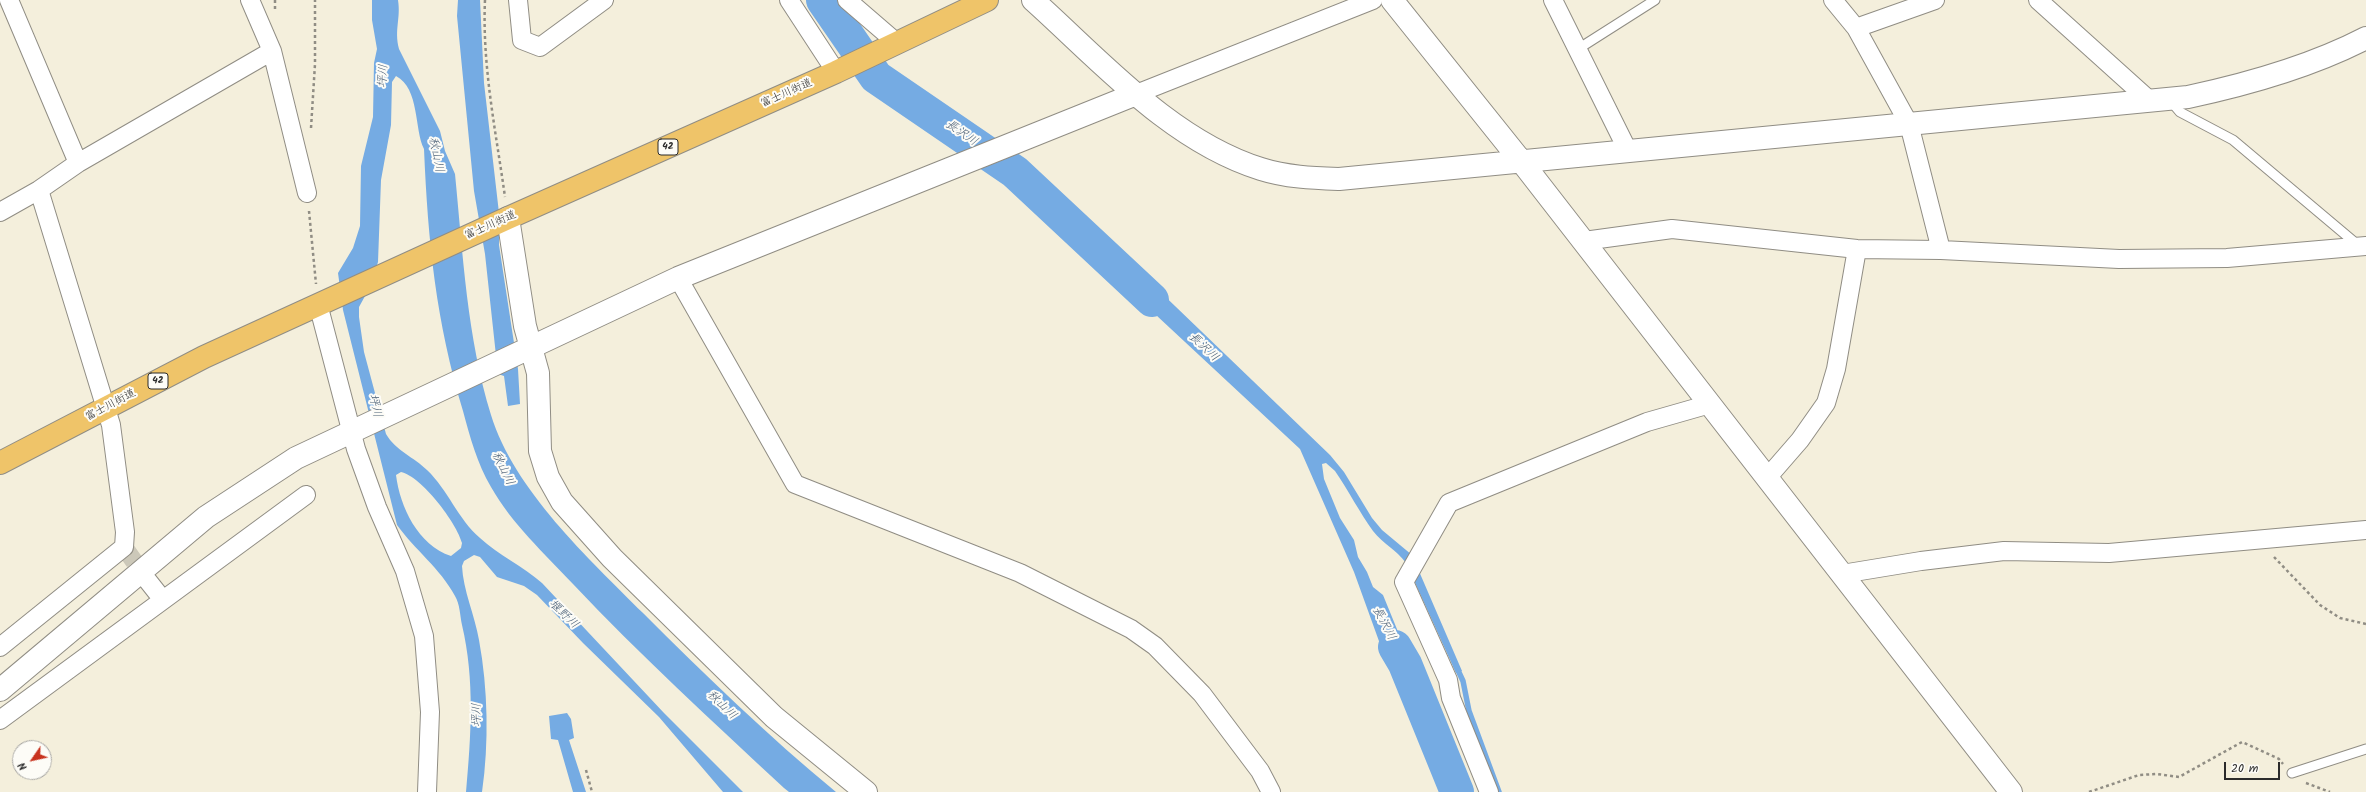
<!DOCTYPE html>
<meta charset="utf-8">
<style>
body{margin:0}
#map{position:relative;width:2366px;height:792px;overflow:hidden;background:#f4efdc;font-family:Kalam,sans-serif}
canvas{display:block}
.north{position:absolute;left:12px;top:740px;width:40px;height:40px;box-sizing:border-box;background:#fdfcf7;border:1px solid #a9a8a5;border-radius:50%;rotate:236deg;font-size:11px;font-weight:700;line-height:16px;text-align:center;color:#2b2b2b}
.north::after{content:'';display:block;margin:auto;width:14px;height:18px;background:#c8321e;clip-path:polygon(50% 0,100% 100%,50% 72%,0 100%)}
.scale{position:absolute;left:2224px;top:762px;width:56px;height:18px;box-sizing:border-box;border:2px solid #2b2b2b;border-top:0;padding-left:5px;font-size:12px;line-height:14px;white-space:nowrap;color:#2b2b2b;-webkit-text-stroke:3px #fdfcf7;paint-order:stroke}
</style>
<div id="map">
<canvas width="2366" height="792"></canvas>
<div class="north">N</div>
<div class="scale">20 m</div>
</div>
<script>
const c = document.querySelector('canvas').getContext('2d');
c.lineJoin = 'round';
function fillPath(path, color) { c.fillStyle = color; c.fill(path, 'evenodd'); }
function trace(path, color, width, dash) { c.strokeStyle = color; c.lineWidth = width; c.lineCap = dash ? 'butt' : 'round'; c.setLineDash(dash || []); c.stroke(path); }
function drawText(font, color, halo, rows, align = 'center') {
  c.font = font + ' Kalam,"Klee One",sans-serif'; c.lineWidth = 4; c.setLineDash([]); c.textBaseline = 'middle'; c.strokeStyle = halo; c.fillStyle = color; for (const [text, x, y, turn = 0] of rows) {
    c.save(); c.translate(x, y); c.rotate((+turn || 0) * Math.PI / 180); c.textAlign = isNaN(turn) ? turn : align; if (halo) c.strokeText(text, 0, 0); c.fillText(text, 0, 0); c.restore();
  }
}
const water = new Path2D(`
 M372,0h26c3,19 -4,29 1,49l41,82 5,20 10,23c8,81 12,163 36,241 23,75 98,144 152,198 62,62 125,123 193,179h-47l-5,-4c-72,-67 -144,-133 -211,-204 -29,-31 -61,-60 -82,-97 -14,-24 -21,-50 -28,-76 -27,-90 -35,-168 -39,-262 -10,-20 -4,-60 -28,-73l-4,6 -1,43 -10,55 -3,82 -8,25 -11,20v10l5,35 22,82c10,17 28,23 41,36 21,20 31,49 53,68 18,17 43,28 62,45l122,130 79,79h-20l-64,-75 -76,-74 -46,-48 -13,-9 -27,-9 -17,-20 -6,-2 -10,6 -2,5c1,24 13,50 17,74 9,49 10,103 3,152h-16c5,-56 9,-112 -4,-167 -2,-9 -2,-21 -7,-29 -15,-28 -40,-46 -58,-71l-54,-215 -5,-37 15,-25 7,-22 1,-60 12,-49 1,-54 3,-14 -5,-29zM401,472c20,4 56,51 61,71l-1,5 -10,8c-33,-11 -51,-49 -55,-81z
 M458,0h22l4,83 15,130v32l19,124 2,35 -12,2 -4,-30 -6,-2 -13,-120 -11,-63 -17,-175z
 M1124,257l206,198 14,17 28,46 10,12 30,25 50,116 -6,2 -50,-110c-10,-14 -23,-19 -33,-32 -13,-18 -25,-41 -38,-60l-9,-8 -4,1 2,15 16,39 14,22 4,17 9,15 6,15 10,8 38,93 -12,3 -17,-32 -8,-4 -30,-83 -54,-123 -187,-174z
 M567,713l4,6 3,19 -5,2 17,52h-13l-15,-52 -7,-1 -2,-23z`);
const stream = new Path2D(`
 M1456,666l7,15 6,30 30,81`);
const river = new Path2D(`
 M823,0l53,77 139,95 137,128
 M1395,647l10,17 52,128`);
const minorTunnel = new Path2D(`
 M124,547l24,34`);
const path = new Path2D(`
 M485,0c-3,66 11,132 20,197
 M275,9v-9
 M311,128l4,-64v-64
 M309,211l7,73
 M2274,557l46,48 20,13 26,6
 M586,770l6,22
 M2306,783l24,9
 M2089,792l50,-17 18,-1 22,3 63,-35 37,17 4,5`);
const service = new Path2D(`
 M1578,49l77,-49
 M2169,99l11,13 53,28 126,106
 M2292,773l74,-24`);
const minor = new Path2D(`
 M9,0l69,163
 M250,0l22,51 35,142
 M518,0l4,40 18,7 64,-47
 M789,0l47,72
 M847,0l50,43
 M1553,0l75,151
 M1833,0l23,28 53,96 32,126
 M2038,0l111,100
 M1856,28l79,-28
 M1136,94l237,-94
 M0,212l39,-22 39,-27 194,-112
 M1584,241l88,-12 185,20 84,1 178,9 108,-1 139,-12
 M678,278l117,206 225,89 111,56 24,17 47,48 58,77 11,21
 M318,304l38,145 21,58 28,64 19,65 6,76 -3,80
 M1767,478l33,-38 26,-37 10,-34 21,-120
 M1842,574l79,-13 83,-10 105,2 257,-23
 M148,581l15,19
 M0,647l124,-100 1,-15 -14,-107 -72,-235
 M0,720l306,-225
 M1489,792l-38,-94 -3,-18 -44,-98 45,-79 198,-81 63,-18`);
const tertiary = new Path2D(`
 M1033,0c68,61 138,141 228,169 25,8 52,9 78,10l849,-82c61,-13 122,-30 178,-59
 M1392,0l129,161 490,631
 M508,218l17,108 13,47 2,78 8,26 14,25 50,56 162,159 92,75
 M0,690l206,-173 90,-59 382,-180 458,-184`);
const primary = new Path2D(`
 M0,463l204,-106 304,-139 328,-146 151,-72`);
const shields = [
 [668,147,20],
 [158,381,20]
];
const shieldNames = [
 ["42",668,147],
 ["42",158,381]
];
const streetNames = [
 ["富士川街道",787,94,-24],
 ["富士川街道",491,226,-24],
 ["富士川街道",111,406,-28]
];
const waterNames = [
 ["坪川",384,76,-86],
 ["長沢川",961,134,34],
 ["秋山川",435,155,79],
 ["長沢川",1203,348,43],
 ["坪川",374,406,76],
 ["秋山川",502,469,64],
 ["堰野川",563,615,44],
 ["長沢川",1383,624,62],
 ["秋山川",721,706,44],
 ["坪川",478,715,-90]
];
fillPath(water, '#75abe3');
trace(stream, '#75abe3', 5.5);
trace(river, '#75abe3', 34);
trace(minorTunnel, '#ccc8b9', 18, [18, 9]);
trace(service, '#908d84', 11);
trace(minor, '#908d84', 20);
trace(tertiary, '#908d84', 24);
trace(primary, '#908d84', 24);
trace(path, '#908d84', 2.5, [3, 3]);
trace(service, '#fff', 9);
trace(minor, '#fff', 18);
trace(tertiary, '#fff', 22);
trace(primary, '#efc469', 22);
for (const [x, y, w] of shields) { const box = new Path2D(); box.roundRect(x - w / 2, y - 8, w, 16, 3); c.fillStyle = '#fdfcf7'; c.fill(box); trace(box, '#2b2b2b', 1); }
drawText('bold 10px', '#2b2b2b', null, shieldNames);
drawText('11px', '#2b2b2b', '#fdfcf7', streetNames);
drawText('italic 12px', '#495e75', '#fdfcf7', waterNames);
</script>
